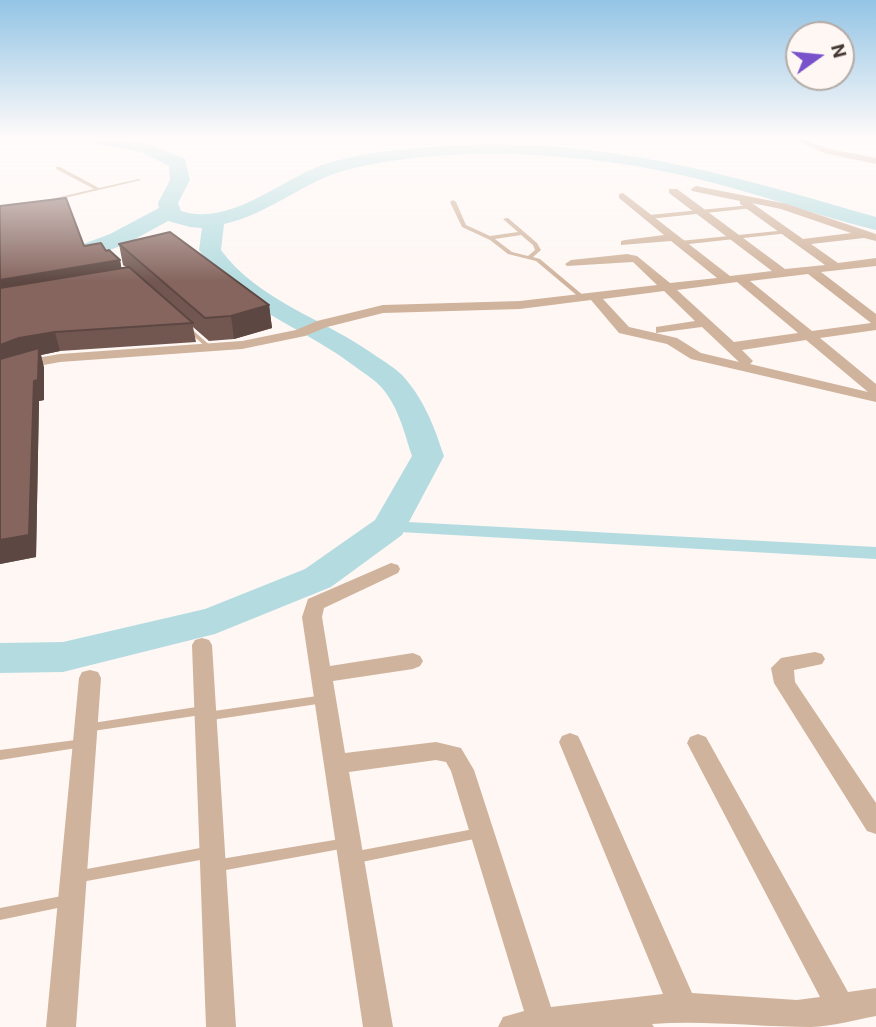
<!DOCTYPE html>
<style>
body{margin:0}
#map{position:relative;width:876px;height:1027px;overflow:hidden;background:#fef7f4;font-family:Roboto,sans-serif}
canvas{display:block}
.north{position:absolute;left:785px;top:21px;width:70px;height:70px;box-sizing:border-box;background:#fef7f4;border:2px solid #b4aba6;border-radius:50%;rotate:75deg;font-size:19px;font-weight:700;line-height:28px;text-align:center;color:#463832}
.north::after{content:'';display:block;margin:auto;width:24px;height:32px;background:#7951ca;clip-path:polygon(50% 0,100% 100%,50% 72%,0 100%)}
</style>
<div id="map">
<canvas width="876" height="1027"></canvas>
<div class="north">N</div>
</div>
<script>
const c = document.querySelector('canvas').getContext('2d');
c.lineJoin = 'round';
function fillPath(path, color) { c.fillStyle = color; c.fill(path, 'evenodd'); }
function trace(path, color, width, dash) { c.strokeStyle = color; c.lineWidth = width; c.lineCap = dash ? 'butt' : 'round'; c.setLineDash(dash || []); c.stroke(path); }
const canal = new Path2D(`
 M389,521l487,26v12l-494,-28 -3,-4 3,-4z`);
const river = new Path2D(`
 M89,139c38,-2 62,4 96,20l5,21 -12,23 3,8c51,16 100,-33 147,-48 37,-11 77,-14 116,-17 152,-11 288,29 432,71v13c-60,-14 -118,-37 -178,-51 -106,-26 -241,-36 -348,-10 -45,11 -80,45 -126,55l-3,26c37,51 106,70 155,106 9,6 19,12 26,19 22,24 32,51 42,81l-42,79 -71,52 -116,47 -152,38 -63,1v-30l63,-1 142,-33 100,-40 70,-49 37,-64c-8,-24 -13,-48 -30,-68 -7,-8 -17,-14 -25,-20 -54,-42 -119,-58 -158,-118l3,-22 -12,-1 -22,-6 -42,23 -62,23 -64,11v-14l51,-8 59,-22 49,-26 -1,-5 12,-23 -1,-14 -28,-14 -49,-9z`);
const lane = new Path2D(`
 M269,139h4l-3,3 -2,-1z
 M56,167h4l39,21 40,-9 2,1 -98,23v-2l51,-12 -38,-20z
 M453,200l3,2 10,23 24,11 28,-4 -15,-13 5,-1 29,25 4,7 -8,7 7,2 44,37v2h-4l-44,-37 -28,-7 -18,-14 -28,-13 -12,-25zM521,235l12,10 2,5 -7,6 -16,-4 -17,-13z
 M751,205l2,1v2l-104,11 -3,-2 3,-2z
 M787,230l3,2 -1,1 -109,12 -3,-2 3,-2z
 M188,326l25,22v2h-4l-23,-21v-2z
 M324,695l4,1 1,3 -1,3 -4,1 -119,18 -4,-1 -2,-3 2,-2 -115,17 -4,-1 -2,-3 2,-3 4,-1 117,-18 4,1 2,3 -2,2z
 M83,739l4,1 2,3 -2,3 -4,1 -83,13v-10z
 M479,828l4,1 2,4 -2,4 -4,1 -127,26 -5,-2 -1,-4 1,-4 5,-2z
 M346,838l4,1 2,4 -2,4 -4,1 -131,24 -5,-2 -1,-4 1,-4 5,-2z
 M211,846l4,2 2,4 -2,4 -4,2 -135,25 -5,-2 -1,-4 1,-4 5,-2z
 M67,895l5,2 2,4 -2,4 -72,15v-12z`);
const street = new Path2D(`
 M792,139h11l26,10 47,9v6l-52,-11z
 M696,186l91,18 89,30v7l-12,-3 -53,6 27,19 38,-5v8l-55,6 55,42v16l-56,8 56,46v18l-185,-43 -24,-15 -48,-11 -28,-33 -71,9 -137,4 -56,14 -22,9 -63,13 -182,13 -27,5 -33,11v-9l25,-9 35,-6 182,-13 54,-11 21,-9 66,-16 137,-4 137,-16 -24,-23 -66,4 -2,-2 6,-4 56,-6 10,2 33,27 47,-5 -46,-37 -50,4v-4l4,-1 39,-5 -45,-37v-4l4,-1 107,83 42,-5 -103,-78v-4h8l108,80 40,-4 -85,-61v-3l-48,-10 -1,-2zM752,203l29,6 70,24 -48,6zM808,274l63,49 -59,8 -62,-50zM737,282l61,51 -64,9 -57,-52zM664,291l31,30 -39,6v6l46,-6 37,35 -38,-9 -24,-15 -48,-11 -26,-28zM806,340l62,52 -118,-28 3,-3 -11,-11z
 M391,563l7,2 2,4 -2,4 -74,35 -2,9 8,49 83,-13 7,3 3,5 -3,5 -7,3 -80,12 12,72 91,-11 25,6 13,22 77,237 112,-13 -104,-252 3,-6 8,-3 8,3 3,6 111,251 105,7 23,-3 -133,-254 3,-6 8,-3 8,3 142,255 28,-4v28c-21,4 -43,10 -65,11 -53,0 -106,-7 -159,-3l2,3h-156l5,-10 21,-6 -73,-240 -5,-9 -10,-2 -87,12 44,255h-30l-61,-410 6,-18z
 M202,638l7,2 3,5 24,382h-30l-14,-382 3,-5z
 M815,652l7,2 3,5 -3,5 -28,6 1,12 81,121v31l-9,-3 -93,-148 -3,-15 10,-10z
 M90,670l8,2 3,6 -25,349h-30l33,-349 3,-6z`);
const wall = new Path2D(`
 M0,206l84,40 22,5 14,9 1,8 5,-1 -3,-2 -4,-21 150,61 3,23 -38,11 -25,2 -16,-14 3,15 -136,9 -19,4 3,13v32l-5,1 -3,156 -36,7z`);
const shadedWall = new Path2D(`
 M120,260l3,17 -123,22v-19z
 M269,305l3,23 -38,11 -3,-23z
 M55,332l5,19 -19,4 3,13v32l-5,1 -3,156 -36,7v-219l19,-7z`);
const building = new Path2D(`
 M66,198l18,48 17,-3 5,8 3,-1 11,10 -120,20v-74z
 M170,232l99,73 -38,11 -26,2 -86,-74z
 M129,267l64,56 -138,9 -36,6 -19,7v-57z
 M39,348l-1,32 -4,1 -5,154 -29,5v-181z`);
fillPath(canal, '#b4dce0');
fillPath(river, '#b4dce0');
fillPath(lane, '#d0b39c');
fillPath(street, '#d0b39c');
fillPath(wall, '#725751');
fillPath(shadedWall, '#5d4742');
fillPath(building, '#85655e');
trace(building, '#5d4742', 2);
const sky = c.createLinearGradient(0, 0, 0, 282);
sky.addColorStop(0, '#93c4e5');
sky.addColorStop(0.49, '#fffbfa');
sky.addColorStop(1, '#fffbfa00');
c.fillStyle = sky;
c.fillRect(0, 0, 876, 282);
</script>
